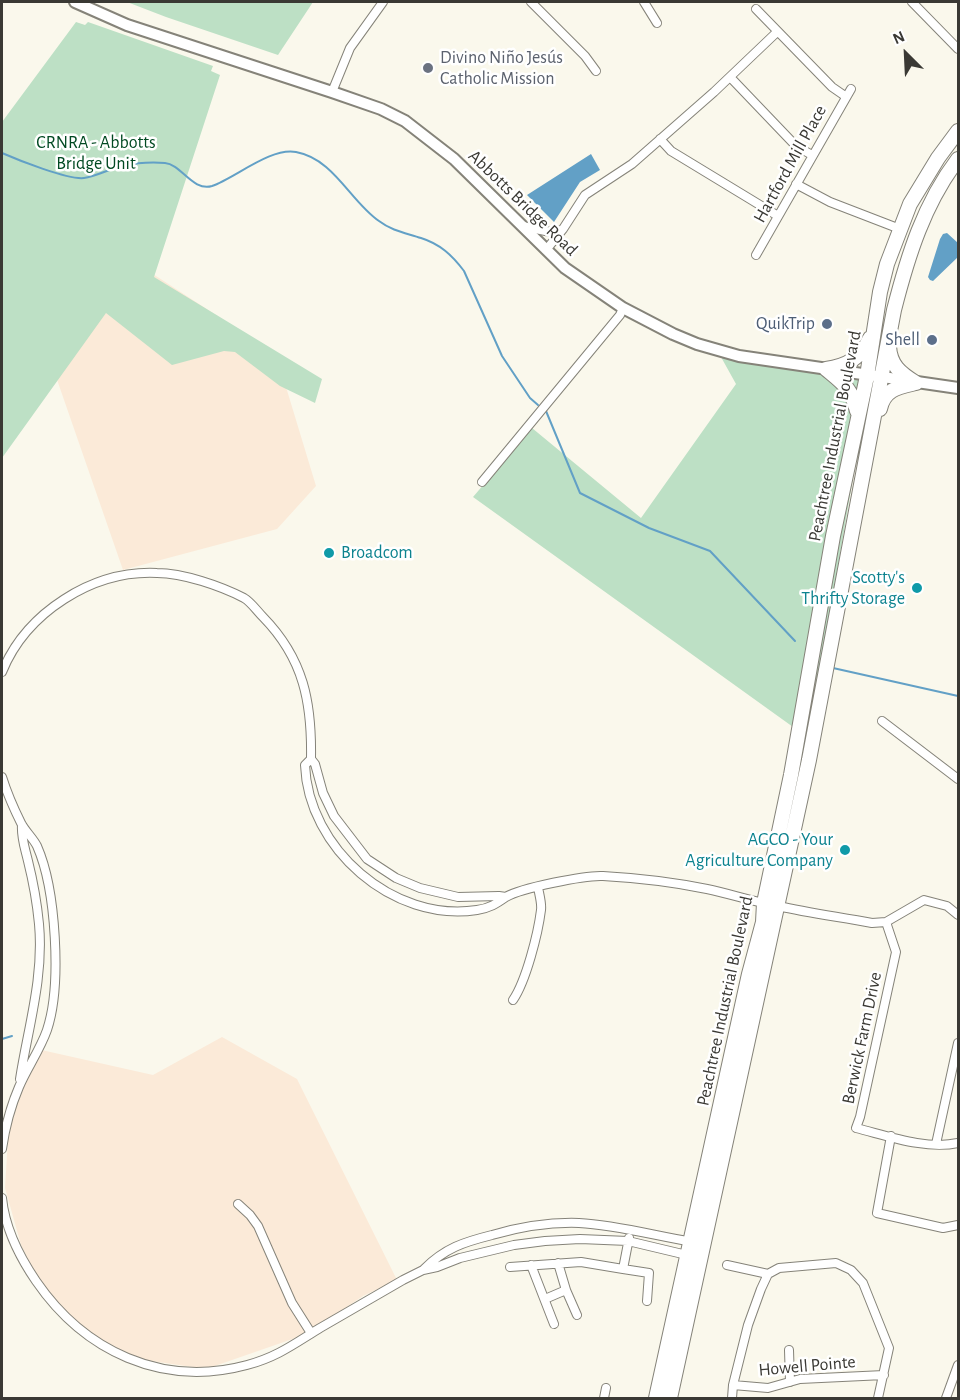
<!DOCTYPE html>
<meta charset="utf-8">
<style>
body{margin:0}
#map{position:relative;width:960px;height:1400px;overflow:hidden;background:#faf8ec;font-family:"Alegreya Sans",sans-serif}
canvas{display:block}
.frame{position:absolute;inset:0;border:3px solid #3a3934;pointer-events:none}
.north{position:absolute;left:876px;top:24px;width:60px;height:60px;-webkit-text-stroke:4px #fff;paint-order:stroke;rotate:336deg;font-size:16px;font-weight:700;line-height:24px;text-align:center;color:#3a3934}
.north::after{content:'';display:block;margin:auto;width:21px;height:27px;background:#3a3934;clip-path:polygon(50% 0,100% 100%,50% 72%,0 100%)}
</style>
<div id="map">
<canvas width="960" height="1400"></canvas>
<div class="frame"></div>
<div class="north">N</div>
</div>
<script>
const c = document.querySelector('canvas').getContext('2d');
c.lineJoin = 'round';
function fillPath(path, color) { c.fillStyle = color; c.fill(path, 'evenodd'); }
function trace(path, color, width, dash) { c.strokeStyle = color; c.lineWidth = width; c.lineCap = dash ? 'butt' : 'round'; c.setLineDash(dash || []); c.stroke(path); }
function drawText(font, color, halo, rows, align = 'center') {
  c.font = font + ' "Alegreya Sans",sans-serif'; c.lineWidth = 5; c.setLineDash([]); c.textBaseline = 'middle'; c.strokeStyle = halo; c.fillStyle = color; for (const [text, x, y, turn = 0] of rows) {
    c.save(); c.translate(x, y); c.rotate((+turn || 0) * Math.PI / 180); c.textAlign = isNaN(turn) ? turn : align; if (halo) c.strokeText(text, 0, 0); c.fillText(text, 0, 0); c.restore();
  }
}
const industrial = new Path2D(`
 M136,263l140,91 40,132 -39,43 -154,41 -69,-199z
 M222,1037l75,42 100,201 -34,16 -56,38 -101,35 -75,-11 -25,-7 -29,-23 -29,-29 -27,-54 -16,-57 4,-66 28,-73 116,26z`);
const green = new Path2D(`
 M127,2h186l-35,53 -112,-38z
 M76,22l9,3 3,-3 125,44 -2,5 9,4 -66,202 168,102 -7,24 -35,-17 -45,-34 -11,-1 -52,14 -66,-52 -104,145v-336z
 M716,348l154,30 -48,282 -22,72 -327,-235 59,-69 109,90 95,-134z`);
const water = new Path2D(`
 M591,154l9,16 -20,12 -26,40 -27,-27z
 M947,233l11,10v14l-25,24 -3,-1 -2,-3 12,-38 3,-5z`);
const stream = new Path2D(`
 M2,153c16,7 66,27 82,25 14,-2 26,-10 40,-12 12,-3 28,-4 41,-3 16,1 28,29 47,23 23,-8 59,-39 84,-34 38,7 54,49 83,69 13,10 27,12 42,17 19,6 31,17 43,33l38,85 28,42 8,7
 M546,411l34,82 69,35 61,23 85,90
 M833,668l125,28
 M2,1039l10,-3`);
const street = new Path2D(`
 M531,2l54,54 11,15
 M644,2l13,21
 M912,2l46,47
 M756,9l76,78 13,9
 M730,77l66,69 16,9
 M332,92l18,-44 33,-46
 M660,139l11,12 107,65
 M796,184l34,18 70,27
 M523,226c14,3 25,8 38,4
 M546,250l17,-21 22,-34 47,-31 82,-72 63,-60
 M756,255l95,-166
 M482,482l138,-167 3,-7
 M2,672c24,-59 90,-102 155,-99 26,0 64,13 87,25 7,4 13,13 19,19 41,42 49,86 48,142l4,5 8,29 11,23 33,43 29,19 24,10 38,9 41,-1 7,1
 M882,721l76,58
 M311,759l-6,6c3,83 88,158 172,145 13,-2 19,-6 29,-13 15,-9 79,-22 97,-21 35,2 70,6 104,13 24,5 47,13 71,17 31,7 62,11 94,17l14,-1 38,-22 23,6 11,9
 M2,777c5,16 12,32 19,46 4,8 12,15 16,23 19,43 25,139 10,184 -7,20 -20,38 -28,57 -9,21 -14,41 -17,62
 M886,922l10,30 -36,165 -4,11c32,8 70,22 102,15
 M513,1000c13,-19 25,-66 28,-90 1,-7 -2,-16 -3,-23
 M20,1079c8,-51 24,-102 19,-155 -2,-21 -6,-43 -11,-63 -3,-13 -7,-23 -6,-36
 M891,1136l-14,77 66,15 15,-3
 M936,1144l22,-101
 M2,1198c3,31 17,58 34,83 48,70 126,107 211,84 30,-8 47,-21 73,-37 28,-16 55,-32 83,-48l20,-10 14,-3 23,-9 54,-13 31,-4 35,-2 48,2 63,15
 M238,1204l12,11 8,11 34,77 19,30
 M629,1238l-6,31 26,4 -2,28
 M531,1265l23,59
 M727,1265l41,9
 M510,1267l71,-5 42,7
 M424,1269c21,-21 40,-27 68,-34 28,-8 58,-13 87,-12 38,2 77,13 114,19
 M566,1290l11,25
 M545,1299l21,-9 -8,-27
 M789,1350l1,32
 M733,1385l35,3 32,-9 84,-4
 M604,1398l2,-10
 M732,1398l1,-13 15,-60 13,-36 7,-15 11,-6 57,-5 15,7 12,13 26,65 -11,50
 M946,1398l12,-33`);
const secondary = new Path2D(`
 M75,2l52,23 205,67 49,17 24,12 49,38 111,109 58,40 50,26 24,10 42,12 219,32`);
const highway = new Path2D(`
 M889,346c1,19 11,27 27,37
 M826,369c21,-3 35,-11 44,-31
 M826,369c18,15 25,19 31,42
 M880,409c4,-20 19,-22 36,-26
 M656,1398l93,-424 14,-52 1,-19 27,-128 42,-239 34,-160 13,-84 7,-28 23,-60 28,-46 20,-27
 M670,1398l139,-638 85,-450c14,-55 30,-106 64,-151`);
const markers = [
 [428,68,6,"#6b7280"],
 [827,324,6,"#5c6f8a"],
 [932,340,6,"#5c6f8a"],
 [329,553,6,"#0f9aa8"],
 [917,588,6,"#0f9aa8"],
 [845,850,6,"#0f9aa8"]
];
const worshipNames = [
 ["Divino Niño Jesús",440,58],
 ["Catholic Mission",440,79]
];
const parkNames = [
 ["CRNRA - Abbotts",96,143],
 ["Bridge Unit",96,164]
];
const streetNames = [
 ["Hartford Mill Place",790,164,-61],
 ["Abbotts Bridge Road",523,203,44],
 ["Peachtree Industrial Boulevard",835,436,-79],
 ["Peachtree Industrial Boulevard",725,1001,-78],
 ["Berwick Farm Drive",862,1038,-78],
 ["Howell Pointe",807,1366,-5]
];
const serviceNames = [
 ["QuikTrip",815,324],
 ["Shell",920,340]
];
const cultureNames = [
 ["Broadcom",341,553,"left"],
 ["Scotty's",905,578],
 ["Thrifty Storage",905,599],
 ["AGCO - Your",833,840],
 ["Agriculture Company",833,861]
];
fillPath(industrial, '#fbead8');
fillPath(green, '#bde0c5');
fillPath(water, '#62a0c6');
trace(stream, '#62a0c6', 2);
trace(street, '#858379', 10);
trace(secondary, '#858379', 14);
trace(highway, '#858379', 16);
trace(street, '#fff', 8);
trace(secondary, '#fff', 10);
trace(highway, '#fff', 14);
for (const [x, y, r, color] of markers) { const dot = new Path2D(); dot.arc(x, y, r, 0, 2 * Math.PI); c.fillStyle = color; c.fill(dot); trace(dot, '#fff', 2); }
drawText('18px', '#5b616d', '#fff', worshipNames, 'left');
drawText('18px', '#014922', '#fff', parkNames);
drawText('18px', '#3a3934', '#fff', streetNames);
drawText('18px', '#4e5e75', '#fff', serviceNames, 'right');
drawText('18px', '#0d838f', '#fff', cultureNames, 'right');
</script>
